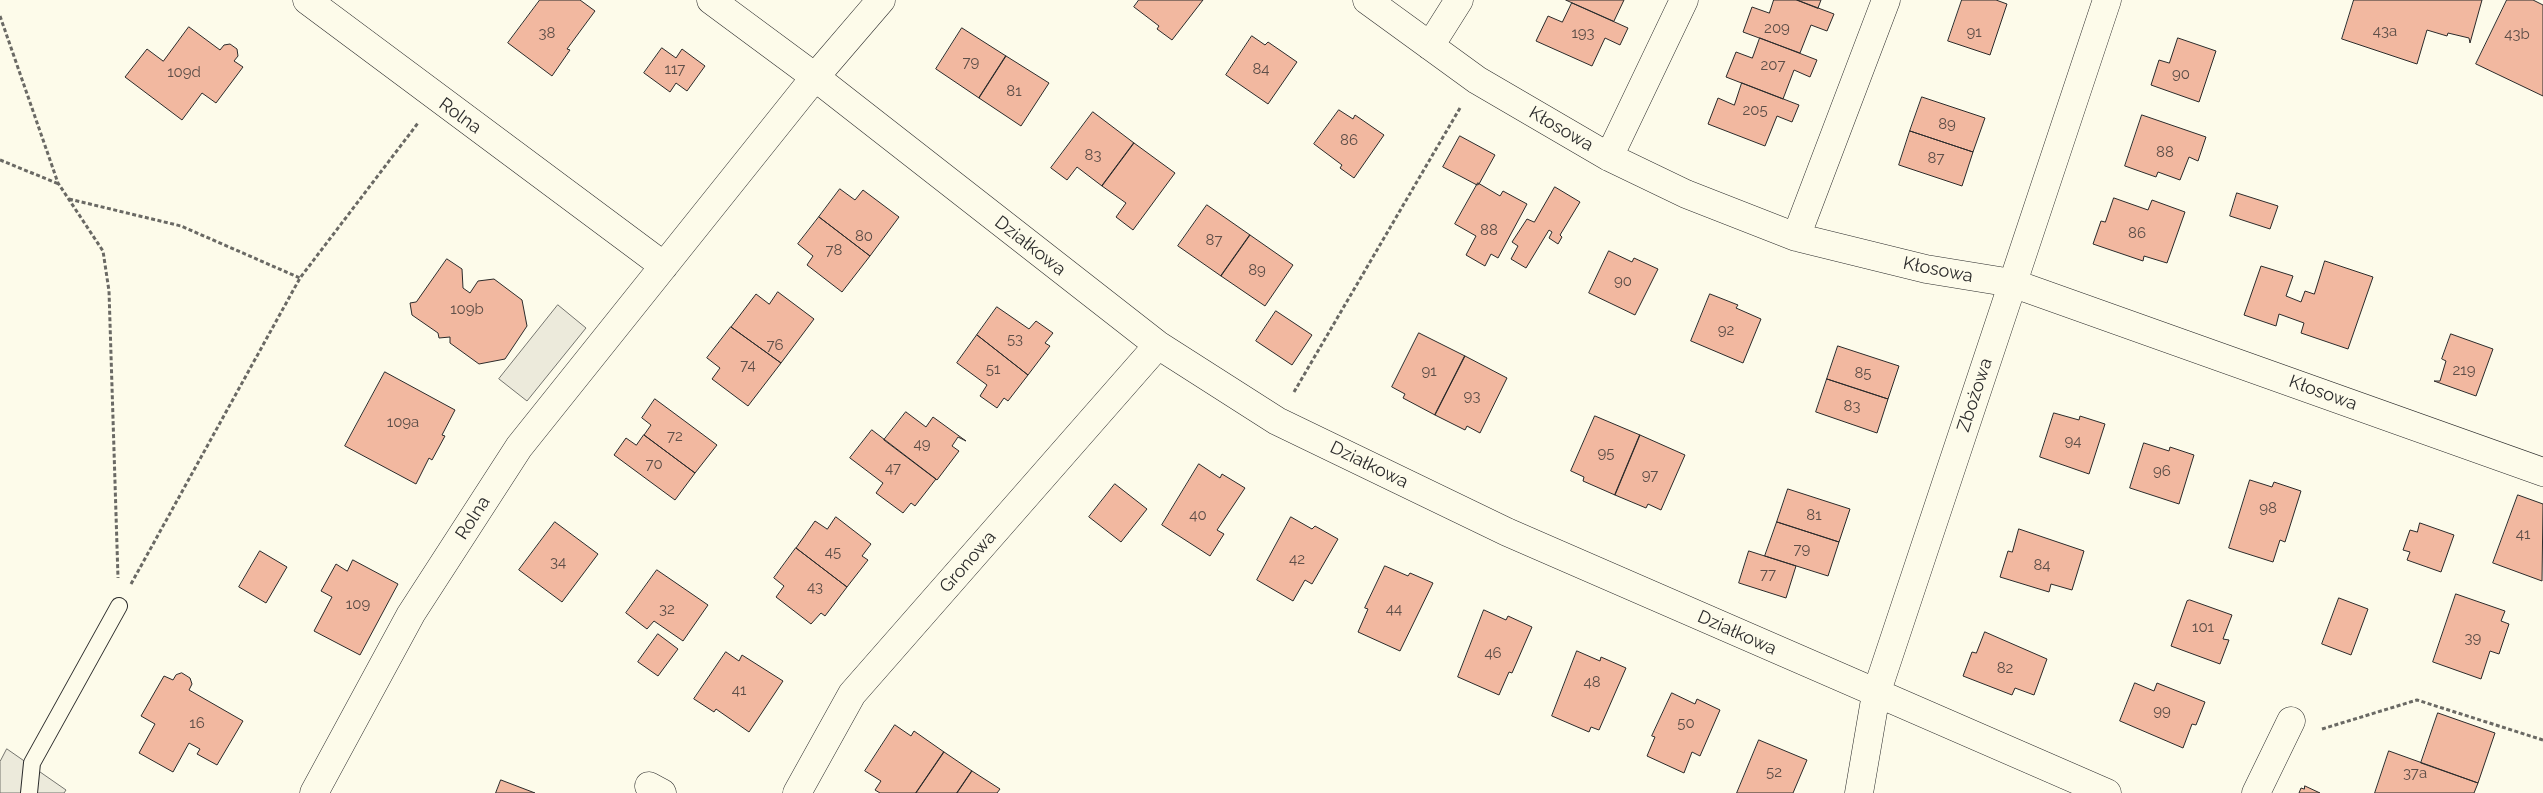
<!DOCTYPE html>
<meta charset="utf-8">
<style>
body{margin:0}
canvas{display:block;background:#fdfbea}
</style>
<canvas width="2543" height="793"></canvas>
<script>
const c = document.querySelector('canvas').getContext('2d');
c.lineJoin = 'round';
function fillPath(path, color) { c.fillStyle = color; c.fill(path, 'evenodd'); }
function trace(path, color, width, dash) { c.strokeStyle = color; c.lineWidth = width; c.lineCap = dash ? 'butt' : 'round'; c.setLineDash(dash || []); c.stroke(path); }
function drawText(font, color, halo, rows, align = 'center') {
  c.font = font + ' Raleway,sans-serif'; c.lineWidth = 4; c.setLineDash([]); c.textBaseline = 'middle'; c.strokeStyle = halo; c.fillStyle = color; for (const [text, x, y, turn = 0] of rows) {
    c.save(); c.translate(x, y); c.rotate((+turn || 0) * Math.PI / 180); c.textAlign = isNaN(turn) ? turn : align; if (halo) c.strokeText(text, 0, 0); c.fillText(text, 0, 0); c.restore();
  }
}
const parking = new Path2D(`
 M558,305l28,23 -59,73 -28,-22z
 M7,749l59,41 -2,3h-64v-31z`);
const building = new Path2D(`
 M540,0h40l15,11 -28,38 3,1 -18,26 -44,-33z
 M1139,0h64l-31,40 -15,-11 2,-3 -25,-19z
 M1566,0h58l-10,21z
 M1774,0h23l37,14 -7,17 -16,-6 -11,28 -57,-21 9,-25 17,6z
 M1797,0h24l-3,8z
 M1962,0h34l11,4 -17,51 -42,-14z
 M2354,0h128l-12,43 -1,-5 -21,-5 -1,3 -20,-6 -10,34 -75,-25z
 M2507,0h26l10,5v91l-67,-32z
 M1572,3l56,25 -8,17 -15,-7 -13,28 -56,-25 12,-25 14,6z
 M189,27l31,23 4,-5 6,-1 7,5 1,7 -4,5 9,6 -27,36 -14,-10 -20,27 -57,-43 22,-28 16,12z
 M962,28l44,28 -27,42 -43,-29z
 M1252,36l13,9 3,-3 29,20 -29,42 -42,-29z
 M1760,38l57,22 -7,17 -16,-7 -11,29 -57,-22 10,-25 16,6z
 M2178,38l38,13 -17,51 -48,-17 8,-25 10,3z
 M662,48l14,10 6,-9 23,17 -18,25 -11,-8 -6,9 -26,-19z
 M1006,56l43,27 -28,43 -42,-28z
 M1742,83l57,22 -7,17 -15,-6 -12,30 -57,-22 10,-26 16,7z
 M1922,97l63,21 -12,34 -63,-21z
 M1339,110l14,9 2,-4 29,20 -30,43 -14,-10 2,-3 -28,-21z
 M1093,112l41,31 -32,43 -25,-19 -10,13 -16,-12z
 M2142,115l64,22 -8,24 -9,-4 -9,23 -22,-8 -2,5 -31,-11z
 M1910,131l63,21 -11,34 -63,-21z
 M1460,136l35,19 -16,29 -2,1 -34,-18z
 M1134,143l41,30 -42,57 -17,-13 10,-14 -24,-17z
 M1478,183l22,13 3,-5 24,13 -29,54 -7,-4 -6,12 -19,-11 10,-19 -21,-12z
 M1555,187l25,15 -20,33 2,2 -4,7 -9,-6 3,-6 -3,-2 -23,38 -15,-9 7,-13 -6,-4 15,-23 7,3z
 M840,189l15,11 8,-10 36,27 -29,39 -51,-39z
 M2237,193l41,13 -8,23 -40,-13z
 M2114,198l34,12 4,-10 33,12 -18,51 -23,-7 -1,5 -50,-17 8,-23 4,1z
 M1207,205l43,30 -29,41 -43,-30z
 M819,217l51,39 -28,36 -35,-27 6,-9 -15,-12z
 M1250,235l43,30 -28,41 -44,-30z
 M1609,251l23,11 2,-4 24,11 -23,46 -46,-22z
 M447,259l15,10 1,19 7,5 8,-12 16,-2 28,21 5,26 -22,33 -26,5 -29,-21v-6l-11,1 -1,-5 -26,-18 -2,-12 6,-1z
 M2325,261l48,16 -25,72 -47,-16 3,-10 -25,-9 -3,12 -32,-11 17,-49 32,10 -7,20 15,6 4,-11 9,3z
 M778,292l36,27 -33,44 -50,-36 25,-33 13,10z
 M1710,294l28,11 -2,3 25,11 -18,44 -52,-22z
 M997,307l32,22 7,-8 17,12 -8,10 5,3 -22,29 -51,-40z
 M1276,311l36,24 -20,30 -36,-24z
 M731,327l50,36 -33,43 -36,-27 8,-11 -13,-10z
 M1419,333l46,23 -30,59 -32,-17 2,-4 -13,-7z
 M2451,334l42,15 -17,47 -42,-15h6l6,-20 -4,-2z
 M977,335l51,40 -20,26 -4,-3 -7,10 -17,-12 7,-11 -30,-22z
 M1838,346l61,20 -11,33 -61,-20z
 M1465,356l42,22 -27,55 -13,-7 -2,4 -30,-15z
 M385,372l70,38 -13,25 3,1 -13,24 -3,-2 -13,26 -71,-38z
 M1827,379l61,20 -11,34 -61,-21z
 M655,399l62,46 -22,28 -51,-38 7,-10 -9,-7z
 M906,412l20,15 7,-10 33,24 -8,-4 -6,9 7,5 -22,29 -53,-40z
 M2054,413l25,7 1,-4 25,8 -16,50 -49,-17z
 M1595,416l45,19 -25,60 -32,-14 1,-4 -13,-6z
 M872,430l64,49 -21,27 -4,-3 -8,10 -27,-20 7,-10 -33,-25z
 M644,435l51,38 -20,27 -61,-45 12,-17 10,7z
 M1640,435l45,20 -24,55 -13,-6 -2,4 -31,-13z
 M2144,443l25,8 1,-4 24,8 -15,49 -49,-16z
 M1199,464l21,14 2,-4 23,14 -28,42 7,4 -14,22 -48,-31z
 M2250,480l22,7 2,-5 27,9 -16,51 -5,-2 -7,22 -44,-14z
 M1115,484l32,25 -26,33 -32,-25z
 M1788,489l62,20 -11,33 -62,-20z
 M2518,495l25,9 -1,77 -49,-18z
 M836,517l35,27 -9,12 6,4 -21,27 -51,-39 19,-27 12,8z
 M1291,517l21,12 3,-3 23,13 -26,45 -7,-4 -12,21 -36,-21z
 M555,522l43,32 -36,48 -43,-32z
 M1777,522l62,20 -11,34 -63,-20z
 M2420,523l34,12 -13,37 -34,-12 3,-8 -7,-2 7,-20 7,2z
 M2019,529l65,22 -12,39 -21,-6 -2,8 -49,-15 8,-26 4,1z
 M796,548l51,39 -22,29 -4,-3 -10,11 -35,-27 8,-11 -10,-8z
 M260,551l27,16 -21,36 -27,-16z
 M1749,551l47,15 -10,32 -47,-15z
 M353,560l45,24 -38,71 -46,-24 18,-34 -11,-6 15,-27 11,7z
 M1385,566l23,10 2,-3 23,10 -33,68 -42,-19 10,-23 -3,-1z
 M657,570l51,35 -25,36 -29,-20 -7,8 -21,-16z
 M2456,594l49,17 -4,10 8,3 -10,30 -9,-3 -9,28 -48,-17z
 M2339,598l29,11 -17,46 -29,-11z
 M2190,600l42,15 -9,24 6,1 -9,24 -49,-18 16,-45z
 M1484,610l22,10 2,-4 24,11 -20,46 -3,-1 -10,23 -41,-18z
 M1985,632l62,27 -13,36 -19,-7 -3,7 -49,-19 9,-24 4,1z
 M658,634l20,15 -20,27 -20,-14z
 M1577,651l23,10 1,-4 25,11 -27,62 -8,-3 -2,5 -37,-16z
 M726,652l13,9 3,-6 41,26 -34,51 -33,-23 -2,3 -20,-13z
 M182,673l8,5 2,6 -3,6 54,31 -26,44 -20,-11 3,-5 -11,-6 -16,29 -34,-19 16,-29 -14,-8 23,-40 9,4 3,-5z
 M2135,683l19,8 3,-8 48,19 -9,23 -4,-1 -9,24 -63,-27z
 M1672,693l23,11 2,-5 23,11 -20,46 -8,-4 -8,21 -37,-17 8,-19 -3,-1z
 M2438,713l57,20 -17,50 -57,-20z
 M895,725l16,11 3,-5 30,21 -28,41h-36l-5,-3 6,-9 -16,-10z
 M1759,740l48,20 -14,33h-56z
 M2389,751l89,32 -4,10h-99z
 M944,752l28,19 -15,22h-41z
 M972,771l28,18 -3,4h-40z
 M501,780l34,13h-39z
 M2305,786l15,7h-21l2,-5 3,1z`);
const path = new Path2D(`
 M0,16l58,167 45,68 6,40 9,287
 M0,160l59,24
 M69,199l112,27 119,52
 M1294,392l166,-284
 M131,584l169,-306 118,-155
 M2322,729l95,-29 126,40`);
const lane = new Path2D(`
 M29,793l3,-30 87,-157`);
const street = new Path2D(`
 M307,0l357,266
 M711,0l104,77 343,268 119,76 230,111 600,261
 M1367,0l110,80 132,77 77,37 110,43 130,32 86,14 531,189
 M1430,46l29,-46
 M1609,157l75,-157
 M1796,237l90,-237
 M649,786l13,7
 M314,793l97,-179 108,-167 296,-370 66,-77
 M797,793l55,-99 306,-349
 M1859,793l17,-99 231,-694
 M2256,793l35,-72`);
const numberNames = [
 ["209",1777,28],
 ["43a",2385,31],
 ["91",1974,32],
 ["38",547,33],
 ["193",1583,33],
 ["43b",2517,34],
 ["79",971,62],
 ["207",1773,65],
 ["117",675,69],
 ["84",1261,69],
 ["109d",184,72],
 ["90",2181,74],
 ["81",1014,91],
 ["205",1755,110],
 ["89",1947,124],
 ["86",1349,140],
 ["88",2165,152],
 ["83",1093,155],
 ["87",1936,158],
 ["88",1489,230],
 ["86",2137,233],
 ["80",864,236],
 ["87",1214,240],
 ["78",834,250],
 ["89",1257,270],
 ["90",1623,281],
 ["109b",467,309],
 ["92",1726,330],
 ["53",1015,339],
 ["76",775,345],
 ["74",748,365],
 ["51",993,369],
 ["219",2464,370],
 ["91",1429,371],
 ["85",1863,373],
 ["93",1472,396],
 ["83",1852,406],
 ["109a",403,422],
 ["72",675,436],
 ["94",2073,441],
 ["49",922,444],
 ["95",1606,453],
 ["70",654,464],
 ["47",893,468],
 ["96",2162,471],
 ["97",1650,475],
 ["98",2268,508],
 ["40",1198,515],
 ["81",1814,515],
 ["41",2523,534],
 ["79",1802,549],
 ["45",833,552],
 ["42",1297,559],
 ["34",558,562],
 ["84",2042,565],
 ["77",1768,574],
 ["43",815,587],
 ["109",358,604],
 ["32",667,609],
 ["44",1394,609],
 ["101",2203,627],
 ["39",2473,638],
 ["46",1493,653],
 ["82",2005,668],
 ["48",1592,682],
 ["41",739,690],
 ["99",2162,711],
 ["16",197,723],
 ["50",1686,723],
 ["52",1774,772],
 ["37a",2415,773]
];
const streetNames = [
 ["Rolna",460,116,36],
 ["Kłosowa",1561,129,30],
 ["Działkowa",1030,246,38],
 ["Kłosowa",1938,270,11],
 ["Kłosowa",2323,393,20],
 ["Zbożowa",1975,395,-72],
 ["Działkowa",1369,465,26],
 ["Rolna",473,518,-57],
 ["Gronowa",968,562,-49],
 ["Działkowa",1737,633,24]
];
fillPath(parking, '#eceadb');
trace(parking, '#74746e', 1);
fillPath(building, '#f2b8a0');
trace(building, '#2b2b2b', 1);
trace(lane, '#2b2b2b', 18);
trace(street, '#2b2b2b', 29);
trace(path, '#6a6964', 3, [4, 2.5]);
trace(lane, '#fdfbea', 16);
trace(street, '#fdfbea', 28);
drawText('15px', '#5d4e48', null, numberNames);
drawText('18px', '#2b2b2b', '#fdfbea', streetNames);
</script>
